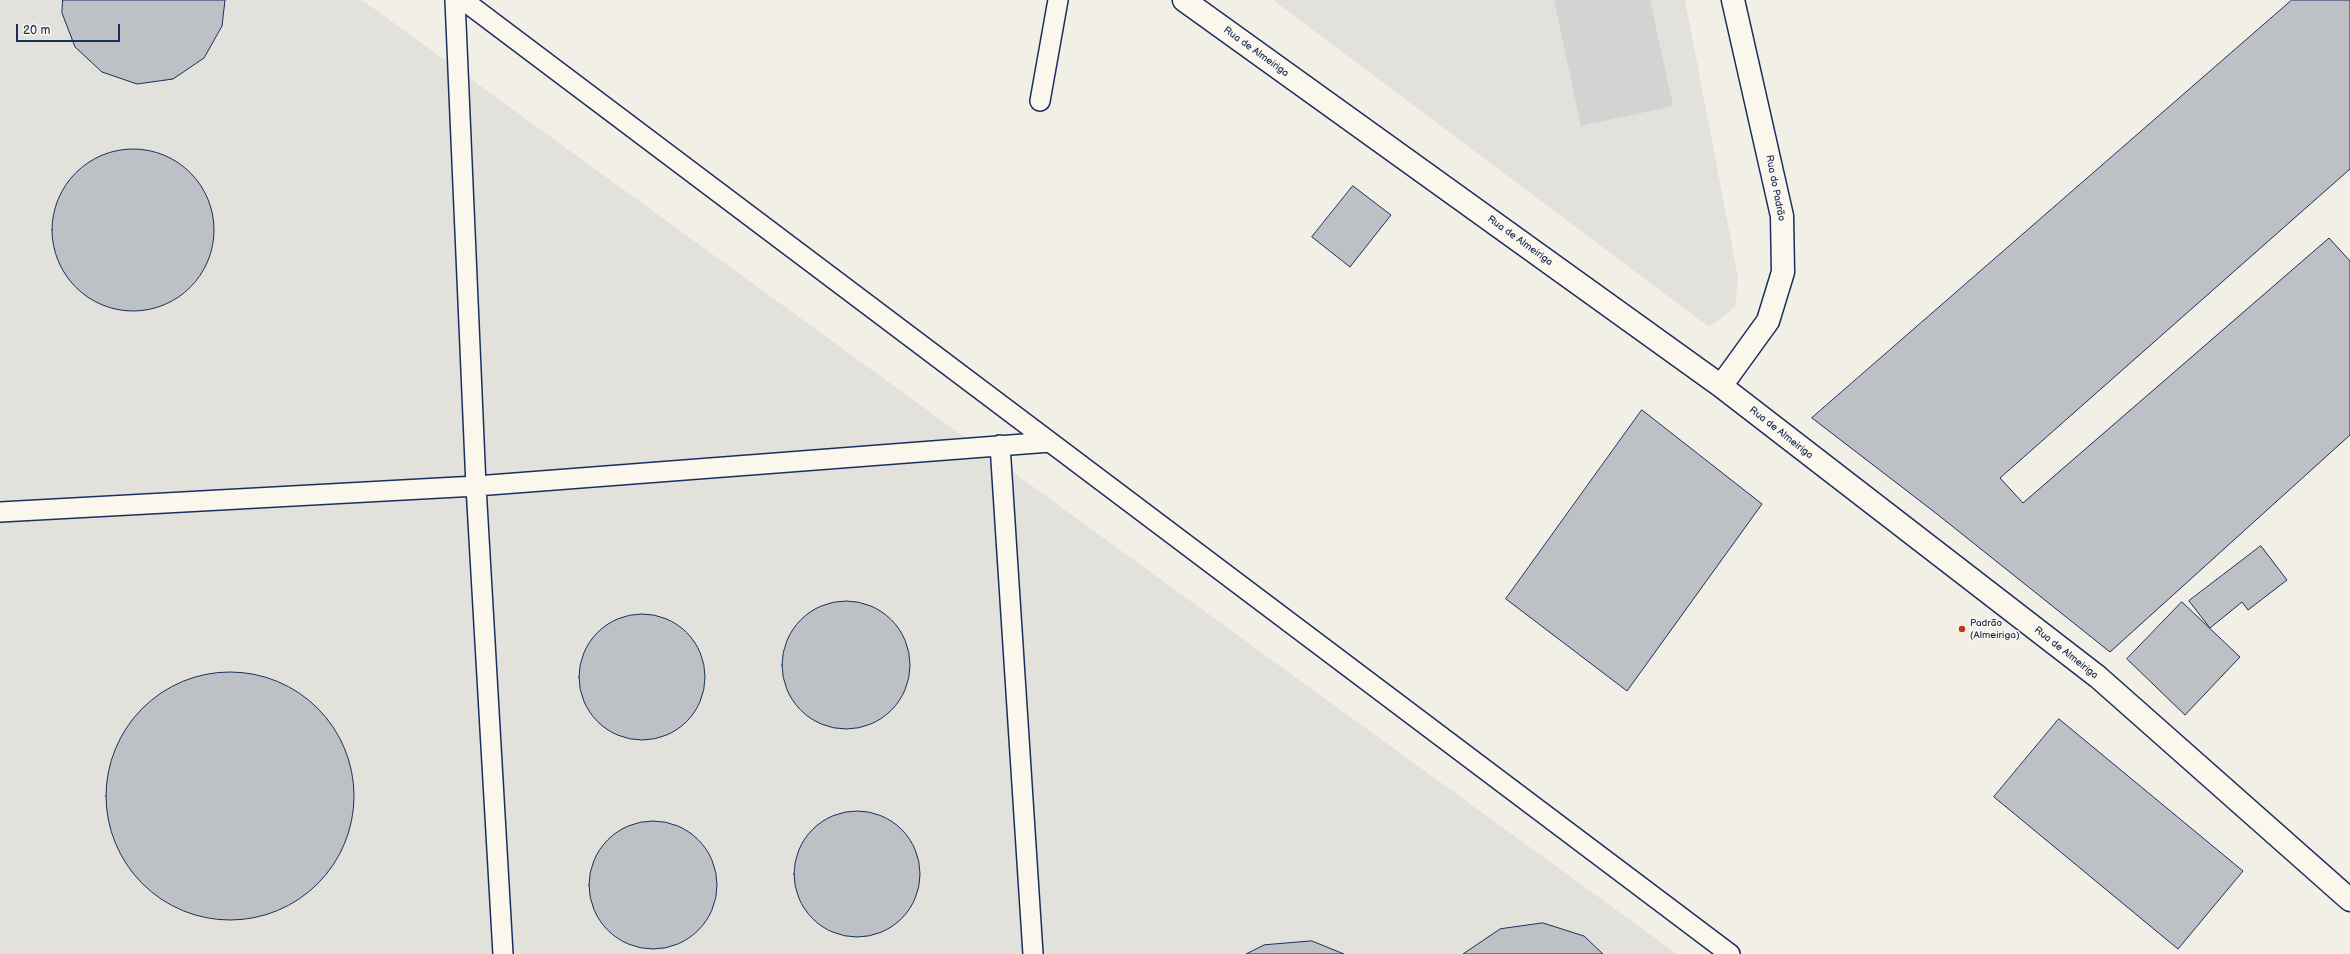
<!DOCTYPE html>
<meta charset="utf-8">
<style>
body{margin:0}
#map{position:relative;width:2350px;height:954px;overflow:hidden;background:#f2efe6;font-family:"Balsamiq Sans",sans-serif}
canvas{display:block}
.scale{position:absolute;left:16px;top:24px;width:104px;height:18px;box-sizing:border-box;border:2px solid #1b2f5e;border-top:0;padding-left:5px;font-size:12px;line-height:14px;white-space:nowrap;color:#1b2f5e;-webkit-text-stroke:3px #fbf7ec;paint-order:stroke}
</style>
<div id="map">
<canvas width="2350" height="954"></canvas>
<div class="scale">20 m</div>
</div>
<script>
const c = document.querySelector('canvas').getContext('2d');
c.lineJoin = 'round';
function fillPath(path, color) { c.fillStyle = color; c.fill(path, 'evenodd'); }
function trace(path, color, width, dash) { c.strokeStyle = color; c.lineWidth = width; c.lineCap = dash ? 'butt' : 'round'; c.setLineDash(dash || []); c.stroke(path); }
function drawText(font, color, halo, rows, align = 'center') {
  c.font = font + ' "Balsamiq Sans",sans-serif'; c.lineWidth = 3; c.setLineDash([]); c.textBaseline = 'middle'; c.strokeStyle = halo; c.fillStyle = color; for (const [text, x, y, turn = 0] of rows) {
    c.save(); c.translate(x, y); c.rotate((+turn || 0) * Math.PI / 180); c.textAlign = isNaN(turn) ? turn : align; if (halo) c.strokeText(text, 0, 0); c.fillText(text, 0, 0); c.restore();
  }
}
const built = new Path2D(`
 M0,0h362l1315,954h-1677z
 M1273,0h412l53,277 -3,30 -26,20z`);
const green = new Path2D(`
 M1554,0h96l23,106 -92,20z`);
const building = new Path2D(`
 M63,0h162l-3,26 -18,32 -31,21 -36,5 -35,-12 -27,-25 -13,-34z
 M2292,0h58v169l-350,309 23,25 306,-265 21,23v174l-240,217 -173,-138 -125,-96z
 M52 230a81 81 0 1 1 162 0a81 81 0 1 1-162 0Z
 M1353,186l38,29 -41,52 -38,-30z
 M1642,410l120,94 -135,187 -121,-92z
 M2261,546l26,34 -39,30 -6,-8 -32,26 -21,-27z
 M782 665a64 64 0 1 1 128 0a64 64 0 1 1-128 0Z
 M2182,602l58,55 -55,58 -58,-56z
 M579 677a63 63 0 1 1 126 0a63 63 0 1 1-126 0Z
 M106 796a124 124 0 1 1 248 0a124 124 0 1 1-248 0Z
 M2059,719l184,152 -65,78 -184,-152z
 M794 874a63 63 0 1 1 126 0a63 63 0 1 1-126 0Z
 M589 885a64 64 0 1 1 128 0a64 64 0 1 1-128 0Z
 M1543,923l41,13 19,18h-140l37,-25z
 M1312,941l32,13h-98l18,-9z`);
const lane = new Path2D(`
 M455,0l21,486 27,468
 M463,0l1267,954
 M1040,101l18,-101
 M1000,445l33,509
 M0,512l476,-26 574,-44`);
const street = new Path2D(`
 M1184,0l537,386 377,291 252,223
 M1721,386l47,-65 15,-49 -1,-56 -49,-216`);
const markers = [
 [1962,629,4,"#c8321e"]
];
const streetNames = [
 ["Rua de Almeiriga",1256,52,36],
 ["Rua do Padrão",1775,188,79],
 ["Rua de Almeiriga",1520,241,36],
 ["Rua de Almeiriga",1781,433,38],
 ["Rua de Almeiriga",2066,653,38]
];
const poiNames = [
 ["Padrão",1970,623],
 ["(Almeiriga)",1970,635]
];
fillPath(built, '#e2e1dc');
fillPath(green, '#d2d3d2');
fillPath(building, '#bdc0c4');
trace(building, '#1b2f5e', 1);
trace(lane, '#1b2f5e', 22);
trace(street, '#1b2f5e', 25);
trace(lane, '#fbf7ec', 19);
trace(street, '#fbf7ec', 22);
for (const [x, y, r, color] of markers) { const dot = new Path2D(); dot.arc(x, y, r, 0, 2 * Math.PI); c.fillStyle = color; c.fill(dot); trace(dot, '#fbf7ec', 1.5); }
drawText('10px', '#1b2f5e', '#fbf7ec', streetNames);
drawText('10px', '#1b2f5e', '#fbf7ec', poiNames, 'left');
</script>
